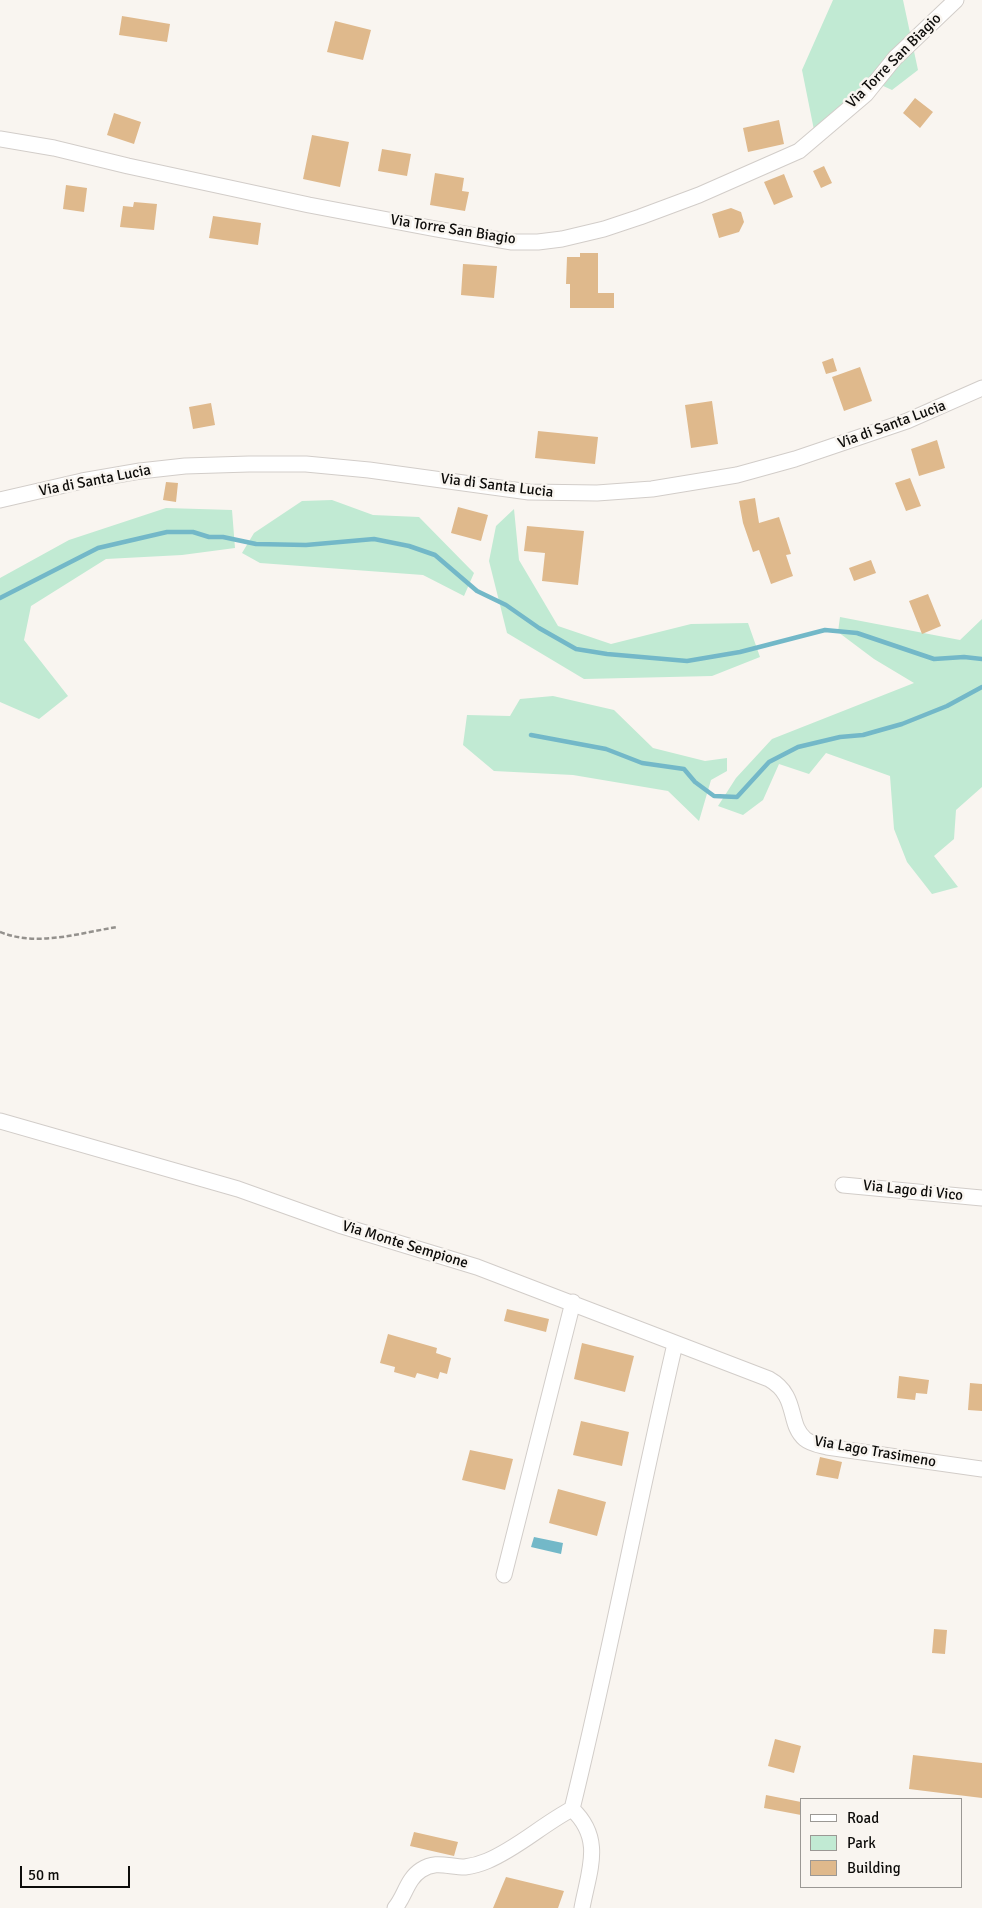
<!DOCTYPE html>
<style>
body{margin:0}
#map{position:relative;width:982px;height:1908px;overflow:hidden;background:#f9f5f0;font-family:Signika,sans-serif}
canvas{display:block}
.legend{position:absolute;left:800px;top:1798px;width:162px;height:90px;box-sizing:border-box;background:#f9f5f0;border:1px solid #9b9894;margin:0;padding:6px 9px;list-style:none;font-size:15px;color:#0d0c0a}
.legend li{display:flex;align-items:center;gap:10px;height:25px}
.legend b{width:25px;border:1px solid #9b9894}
.scale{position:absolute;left:20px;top:1866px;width:110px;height:22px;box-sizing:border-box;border:2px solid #0d0c0a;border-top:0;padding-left:6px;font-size:15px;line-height:18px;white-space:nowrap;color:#0d0c0a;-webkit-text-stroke:4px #f9f5f0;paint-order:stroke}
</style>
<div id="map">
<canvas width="982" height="1908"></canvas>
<ul class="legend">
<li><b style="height:6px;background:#fff"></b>Road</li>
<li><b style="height:14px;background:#c1ead3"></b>Park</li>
<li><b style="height:14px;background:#dfb98c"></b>Building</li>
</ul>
<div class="scale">50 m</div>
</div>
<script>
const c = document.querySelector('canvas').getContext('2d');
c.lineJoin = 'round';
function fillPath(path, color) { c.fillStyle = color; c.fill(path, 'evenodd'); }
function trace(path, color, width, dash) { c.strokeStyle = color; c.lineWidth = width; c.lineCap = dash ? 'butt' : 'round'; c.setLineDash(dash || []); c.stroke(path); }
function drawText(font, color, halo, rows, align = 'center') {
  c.font = font + ' Signika,sans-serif'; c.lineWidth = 5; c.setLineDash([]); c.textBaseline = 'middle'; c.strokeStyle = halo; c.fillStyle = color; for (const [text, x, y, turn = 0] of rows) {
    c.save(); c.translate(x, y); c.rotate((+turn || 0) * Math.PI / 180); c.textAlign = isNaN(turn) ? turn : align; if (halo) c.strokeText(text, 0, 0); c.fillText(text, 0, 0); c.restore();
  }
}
const green = new Path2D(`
 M833,0h70l15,70 -26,20 -22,-10 -41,42 -15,8 -12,-60z
 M332,500l41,15 46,2 55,56 -10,23 -41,-21 -163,-12 -18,-10 12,-20 48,-32z
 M166,508l66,2 3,38 -53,7 -76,4 -75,47 -7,34 44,56 -29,23 -39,-17v-124l69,-38z
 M514,509l5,51 39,66 53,18 80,-20 57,-1 12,34 -48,19 -128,3 -77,-46 -18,-72 7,-35z
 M840,617l120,23 22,-21v168l-26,23 -2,29 -20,17 24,31 -26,7 -25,-32 -13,-33 -4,-53 -64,-23 -17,21 -30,-10 -16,36 -20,15 -25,-9 18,-28 36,-39 142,-56 -40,-24 -36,-27z
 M553,696l61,14 39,38 52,13 22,-3v13l-16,9 -12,41 -31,-30 -95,-16 -79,-4 -31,-26 4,-30 43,1 10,-17z`);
const water = new Path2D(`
 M534,1537l29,6 -2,11 -30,-7z`);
const stream = new Path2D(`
 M0,598l98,-50 69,-16h26l16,5h14l33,7 50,1 68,-6 35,7 26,9 42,36 29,14 33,23 37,21 31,5 80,7 53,-9 85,-22 32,3 77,26 30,-2 18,2
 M531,735l75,14 36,14 42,6 11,13 19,14 23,1 32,-35 29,-15 42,-10 23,-2 39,-11 45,-18 35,-19`);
const building = new Path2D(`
 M122,16l48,8 -3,18 -48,-7z
 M335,21l36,9 -8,30 -36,-8z
 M915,98l18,14 -13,16 -17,-15z
 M114,113l27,9 -7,22 -27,-9z
 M779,120l5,24 -36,8 -5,-24z
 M312,135l37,7 -9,45 -37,-8z
 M382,149l29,5 -4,22 -29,-5z
 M824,166l8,17 -11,5 -8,-17z
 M435,173l29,5 -2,13 7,1 -4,19 -35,-6z
 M784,174l9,23 -19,8 -10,-23z
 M66,185l21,3 -3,24 -21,-3z
 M134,202l23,2 -3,26 -34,-3 3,-21 10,1z
 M731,208l10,4 3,10 -5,10 -20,6 -7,-24z
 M213,216l48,7 -3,22 -49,-7z
 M580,253h18v40h16v15h-44v-24h-4l1,-27h13z
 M463,264l34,2 -3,32 -33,-3z
 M833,358l4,13 -11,3 -4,-12z
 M860,367l12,34 -28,10 -12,-34z
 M712,401l6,43 -27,4 -6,-43z
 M211,403l4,22 -22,4 -4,-22z
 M538,431l60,6 -3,27 -60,-6z
 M937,440l8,28 -26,8 -8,-27z
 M910,478l11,28 -15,5 -11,-28z
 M166,482l12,1 -2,19 -13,-2z
 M755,498l4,25 20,-6 12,37 -5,1 7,21 -22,8 -12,-34 -6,2 -10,-29 -4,-22z
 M458,507l30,8 -7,26 -30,-8z
 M527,526l57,5 -6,54 -36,-4 3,-28 -21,-2z
 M871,560l5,13 -22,8 -5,-13z
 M928,594l13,32 -19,8 -13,-33z
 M507,1309l42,10 -3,13 -42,-11z
 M388,1334l49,14 -1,5 15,5 -4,16 -7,-2 -2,7 -21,-6 -2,5 -21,-6 1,-5 -15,-4z
 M582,1343l52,13 -9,36 -51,-13z
 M899,1376l30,4 -2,14 -11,-1 -1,7 -18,-2z
 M970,1383l12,1v27l-14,-1z
 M581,1421l48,11 -7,34 -49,-11z
 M470,1450l43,9 -8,31 -43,-10z
 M820,1457l22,5 -4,17 -22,-4z
 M558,1489l48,13 -9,34 -48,-13z
 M934,1629l13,1 -2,24 -13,-1z
 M775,1739l26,7 -7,27 -26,-7z
 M913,1755l69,8v35l-73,-9z
 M766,1795l35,7v13l-37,-7z
 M414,1832l44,10 -4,14 -44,-10z
 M506,1877l58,14 -6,17h-65z`);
const path = new Path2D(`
 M0,932c37,15 80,1 117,-5`);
const minor = new Path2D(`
 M0,139l54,9 74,18 181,39 127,24 76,13h26l24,-3 42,-10 36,-12 59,-22 100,-44 67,-57 29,-36 61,-58
 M0,500l82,-19 58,-10 45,-5 64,-2h57l63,6 160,22 68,1 55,-4 85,-14 58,-16 112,-38 75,-33
 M0,1121l238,68 101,36 138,42 292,112c30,17 18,45 36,60 6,5 14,6 22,8l155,22
 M843,1185l139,13
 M504,1575l69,-273
 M395,1908c10,-12 12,-29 26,-38 15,-10 27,-3 44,-3 7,-1 15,-3 22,-6 31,-13 56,-37 85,-52
 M582,1908c7,-38 22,-69 -10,-99 38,-154 67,-311 103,-465`);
const streetNames = [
 ["Via Torre San Biagio",894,61,-45],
 ["Via Torre San Biagio",453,230,9],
 ["Via di Santa Lucia",892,425,-20],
 ["Via di Santa Lucia",95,481,-11],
 ["Via di Santa Lucia",497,486,7],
 ["Via Lago di Vico",913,1191,6],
 ["Via Monte Sempione",405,1245,17],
 ["Via Lago Trasimeno",875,1452,10]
];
fillPath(green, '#c1ead3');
fillPath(water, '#73b8c8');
trace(stream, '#73b8c8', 4.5);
fillPath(building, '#dfb98c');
trace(minor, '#d2cdc9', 17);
trace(path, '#94918d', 2.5, [5, 2.5]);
trace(minor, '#fff', 15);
drawText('15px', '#0d0c0a', '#f9f5f0', streetNames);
</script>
